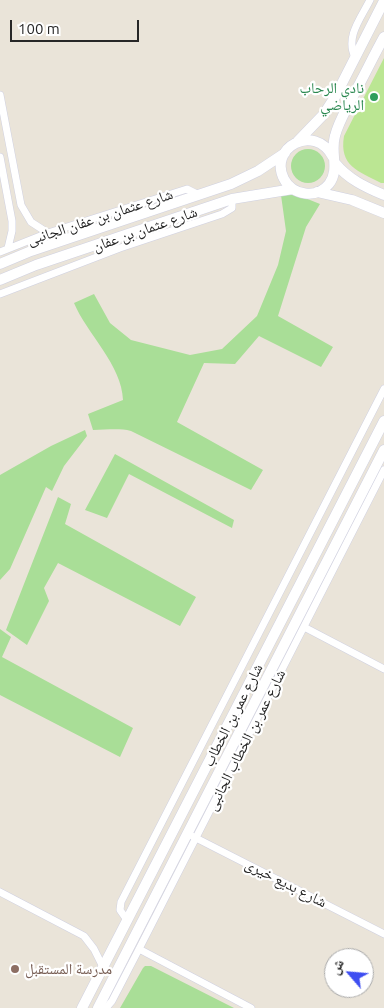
<!DOCTYPE html>
<meta charset="utf-8">
<style>
body{margin:0}
#map{position:relative;width:384px;height:1008px;overflow:hidden;background:#eae4d9;font-family:Ubuntu,"Noto Naskh Arabic",sans-serif}
canvas{display:block}
.north{position:absolute;left:324px;top:948px;width:50px;height:50px;box-sizing:border-box;background:#fff;border:1px solid #a9a9a9;border-radius:50%;rotate:297deg;font-size:14px;font-weight:700;line-height:20px;text-align:center;color:#272727}
.north::after{content:'';display:block;margin:auto;width:18px;height:22px;background:#3e4ef1;clip-path:polygon(50% 0,100% 100%,50% 72%,0 100%)}
.scale{position:absolute;left:10px;top:20px;width:129px;height:22px;box-sizing:border-box;border:2px solid #272727;border-top:0;padding-left:6px;font-size:15px;line-height:18px;white-space:nowrap;color:#272727;-webkit-text-stroke:4px #fff;paint-order:stroke}
</style>
<div id="map">
<canvas width="384" height="1008"></canvas>
<div class="north">ش</div>
<div class="scale">100 m</div>
</div>
<script>
const c = document.querySelector('canvas').getContext('2d');
c.lineJoin = 'round';
function fillPath(path, color) { c.fillStyle = color; c.fill(path, 'evenodd'); }
function trace(path, color, width, dash) { c.strokeStyle = color; c.lineWidth = width; c.lineCap = dash ? 'butt' : 'round'; c.setLineDash(dash || []); c.stroke(path); }
function drawText(font, color, halo, rows, align = 'center') {
  c.font = font + ' Ubuntu,"Noto Naskh Arabic",sans-serif'; c.lineWidth = 4.5; c.setLineDash([]); c.textBaseline = 'middle'; c.strokeStyle = halo; c.fillStyle = color; for (const [text, x, y, turn = 0] of rows) {
    c.save(); c.translate(x, y); c.rotate((+turn || 0) * Math.PI / 180); c.textAlign = isNaN(turn) ? turn : align; if (halo) c.strokeText(text, 0, 0); c.fillText(text, 0, 0); c.restore();
  }
}
const green = new Path2D(`
 M291 166a17 17 0 1 1 34 0a17 17 0 1 1-34 0Z
 M280,188l40,16 -14,23 -28,89 55,31 -12,20 -62,-31 -24,28 -31,-1 -27,59 86,48 -12,20 -120,-59c-12,-3 -25,-1 -38,-1l-5,-16 35,-14c-1,-35 -36,-66 -49,-97l20,-9 16,29 21,17 59,15 32,-6 35,-33 21,-51 8,-34z
 M85,430l2,6 -23,30 -12,25 -6,-4 -36,82 -10,11v-105l51,-29z
 M115,454l119,66 -2,8 -103,-54 -22,44 -22,-8z
 M58,497l13,7 -6,20 131,73 -16,29 -122,-63 -14,25 5,13 -22,44 -21,-15z
 M0,629l11,8 -9,20 131,71 -13,29 -120,-62z
 M145,966h6l83,42h-114l23,-40z`);
const pitch = new Path2D(`
 M384,58v125h-3c-23,-12 -42,-17 -37,-47z`);
const street = new Path2D(`
 M355,57c-10,-20 6,-39 15,-57
 M0,95l21,110 10,17 17,11
 M0,157l12,64v10l-4,17
 M0,252l48,-19 139,-44 12,6
 M0,294l120,-46 102,-34 10,-6v-9
 M304,627l80,42
 M192,836l192,98
 M0,892l84,44 10,13 9,18
 M127,920l-7,-10 1,-8 263,-513
 M139,949l112,59
 M106,1008l6,-7 27,-52 245,-479`);
const secondary = new Path2D(`
 M298,141l26,-27 11,-17 49,-96
 M333,157c-19,-35 -65,-9 -49,22 9,17 33,20 45,5 11,-14 1,-32 6,-48 3,-13 11,-26 17,-38 11,-20 21,-41 32,-61
 M335,163c13,16 30,24 49,32
 M317,192l35,8 32,13
 M0,264l31,-13 200,-67 27,-13 27,-18
 M0,280l36,-15 196,-66 61,-10
 M82,1008l302,-587
 M98,1008l286,-558`);
const markers = [
 [374,97,5,"#2e9e5b"],
 [15,969,5,"#8d6e63"]
];
const leisureNames = [
 ["نادي الرحاب",364,88],
 ["الرياضي",364,105]
];
const streetNames = [
 ["شارع عثمان بن عفان الجانبى",100,217,-18],
 ["شارع عثمان بن عفان",145,229,-19],
 ["شارع عمر بن الخطاب",233,715,-63],
 ["شارع عمر بن الخطاب الجانبى",246,740,-63],
 ["شارع بديع خيرى",286,883,27]
];
const educationNames = [
 ["مدرسة المستقبل",25,969]
];
fillPath(green, '#a9de97');
fillPath(pitch, '#bbe693');
trace(street, '#cfd0e0', 8);
trace(secondary, '#cfd0e0', 11);
trace(street, '#fff', 7);
trace(secondary, '#fff', 10);
for (const [x, y, r, color] of markers) { const dot = new Path2D(); dot.arc(x, y, r, 0, 2 * Math.PI); c.fillStyle = color; c.fill(dot); trace(dot, '#fff', 2); }
drawText('15px', '#27864d', '#fff', leisureNames, 'right');
drawText('15px', '#272727', '#fff', streetNames);
drawText('15px', '#785e54', '#fff', educationNames, 'left');
</script>
